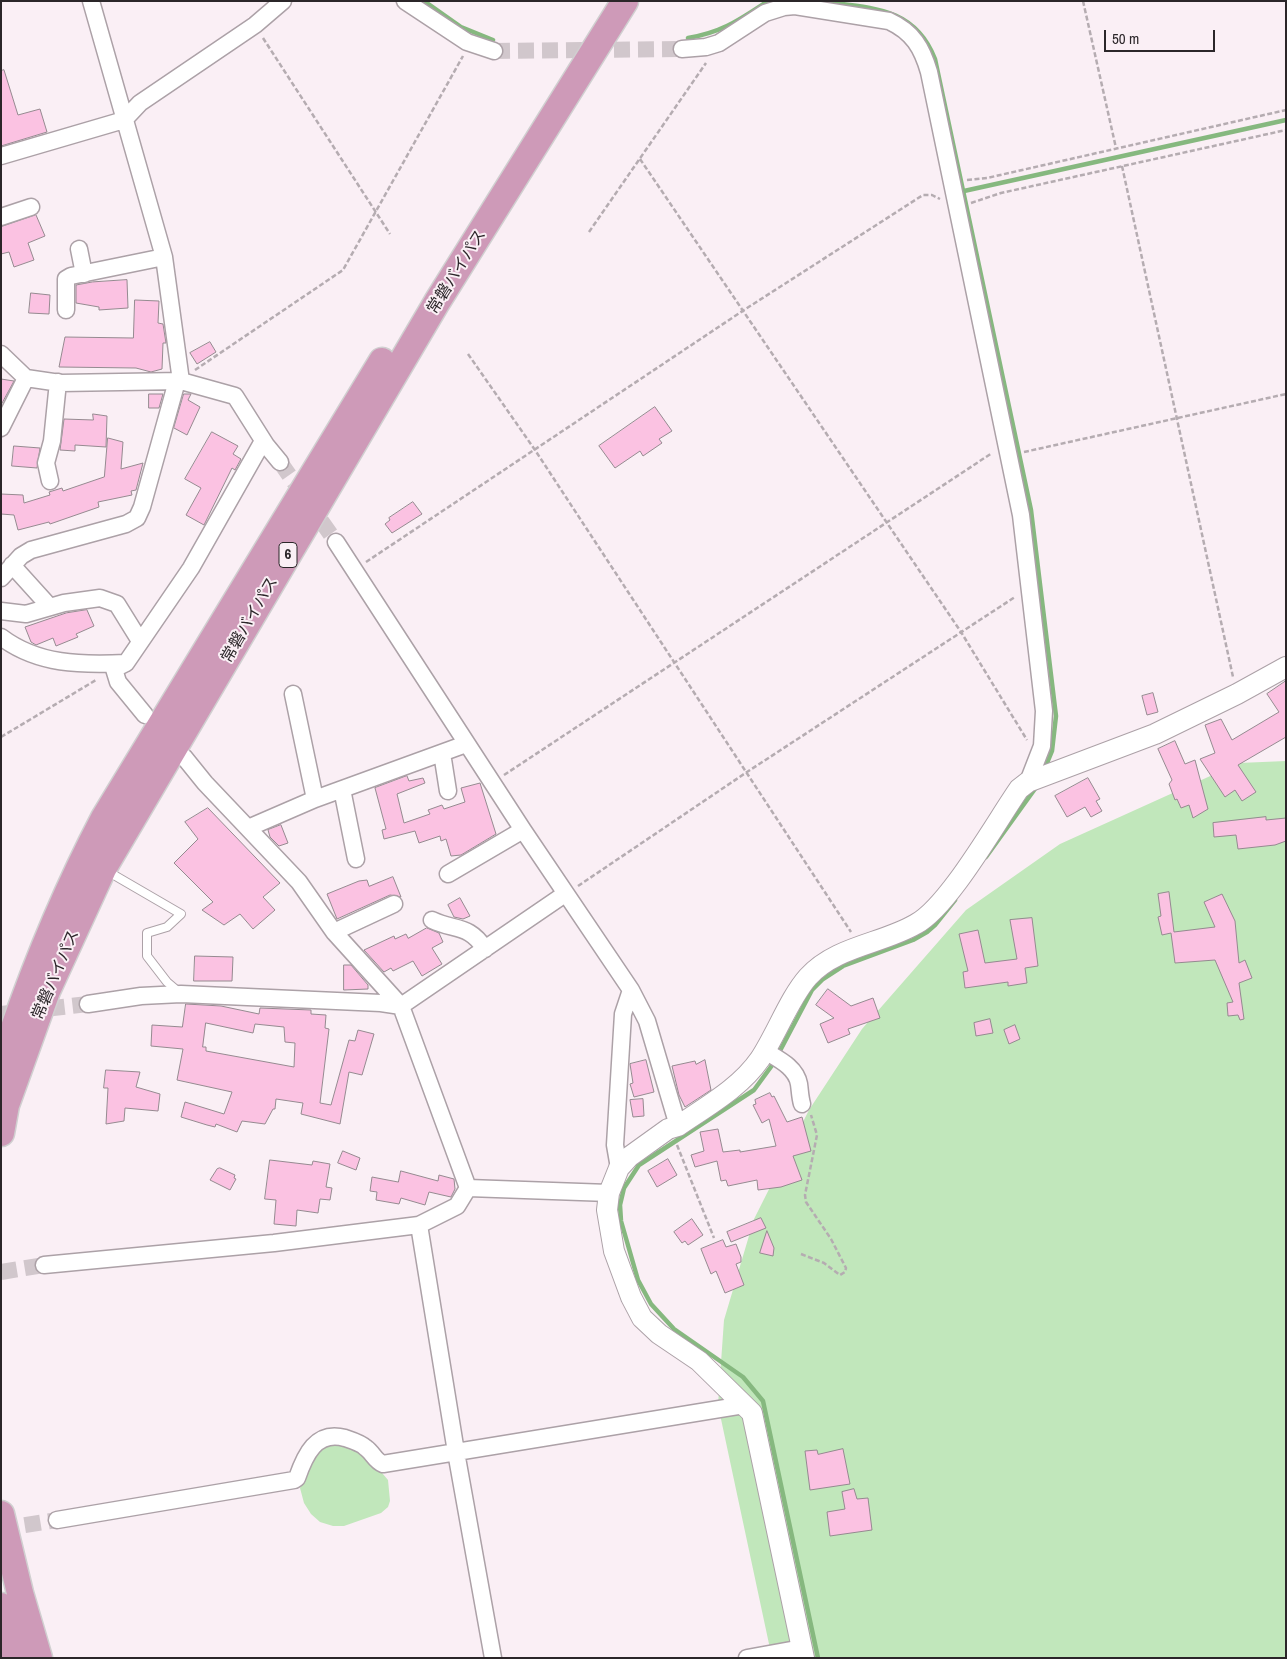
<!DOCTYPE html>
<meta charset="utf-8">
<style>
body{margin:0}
#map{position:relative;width:1287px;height:1659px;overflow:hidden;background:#faeff5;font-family:"Archivo Narrow",sans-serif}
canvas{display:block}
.frame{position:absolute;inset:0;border:2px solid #2b2629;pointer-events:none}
.scale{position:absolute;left:1104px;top:30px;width:111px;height:22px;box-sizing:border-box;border:2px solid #2b2629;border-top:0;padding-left:6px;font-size:15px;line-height:18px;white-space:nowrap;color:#2b2629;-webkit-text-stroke:4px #faeff5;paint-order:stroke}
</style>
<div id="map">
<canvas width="1287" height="1659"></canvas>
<div class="frame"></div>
<div class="scale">50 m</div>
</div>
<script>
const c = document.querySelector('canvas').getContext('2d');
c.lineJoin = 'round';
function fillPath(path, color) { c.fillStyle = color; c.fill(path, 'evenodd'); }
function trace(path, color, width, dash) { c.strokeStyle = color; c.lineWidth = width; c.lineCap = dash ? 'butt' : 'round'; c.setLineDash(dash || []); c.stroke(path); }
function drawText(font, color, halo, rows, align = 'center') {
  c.font = font + ' "Archivo Narrow","Noto Sans JP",sans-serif'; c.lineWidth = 4; c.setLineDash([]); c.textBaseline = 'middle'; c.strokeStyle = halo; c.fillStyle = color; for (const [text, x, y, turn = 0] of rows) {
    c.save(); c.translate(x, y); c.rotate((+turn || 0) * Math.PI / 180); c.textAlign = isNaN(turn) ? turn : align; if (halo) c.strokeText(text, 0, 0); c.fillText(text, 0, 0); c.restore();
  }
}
const green = new Path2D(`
 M1286,761v897h-514l-54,-253 6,-85 30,-101 55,-109 53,-81 104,-119 94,-66 179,-81z
 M322,1444l30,2 20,15 16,19 2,21 -2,6 -7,6 -37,13h-11l-13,-4 -9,-8 -7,-11 -4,-15 9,-25z`);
const stream = new Path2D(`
 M424,1l37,26 32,13
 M818,1c50,7 96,4 117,58l96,451 25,206 -4,35 -7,17
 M688,38c35,-6 51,-18 80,-37
 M964,191l322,-71
 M986,857l51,-71
 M818,1658l-55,-257 -20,-24 -69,-48 -23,-25 -13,-24 -17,-59 -1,-16 4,-17 15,-23 115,-75 19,-26 39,-74 11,-11 20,-13 70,-26 14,-8 8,-7 20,-25`);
const building = new Path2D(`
 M4,70l14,45 22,-6 7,23 -46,14v-75z
 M36,215l9,21 -17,7 6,17 -20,7 -5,-15 -8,2v-27z
 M127,280l1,28 -29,2v-3l-23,-4v-18l16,-3z
 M31,293l19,2 -1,19 -20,-1z
 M135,300l24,1 -1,22 5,1 3,19h-3l-1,26 -11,3 -15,-4 -77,-1 6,-30 68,1z
 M210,342l6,10 -19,12 -7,-11z
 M1,379l13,2 -13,24z
 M149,394h14l-4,14h-10z
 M184,394h7l-3,6 12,7 -13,28 -13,-7z
 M655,407l17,24 -13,8 3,4 -19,13 -3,-5 -25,17 -16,-22z
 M93,414l14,2 -1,31 -31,-2v6l-15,-1 4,-31 29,1z
 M212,432l26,14 -5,8 8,5 -6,11 -3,-2 -28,57 -18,-10 15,-27 -16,-9z
 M108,438l15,4 -2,27 22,-6 -7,27 -5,1 1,4 -34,7 1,5 -49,17 -1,-2 -31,8 -4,-15 -13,-1v-20l22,1 1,8 26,-8 -1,-3 13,-4 1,3 41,-14z
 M14,446l26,2 -3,20 -25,-2z
 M413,502l9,12 -30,19 -7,-9 5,-4 -1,-2z
 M87,610l7,16 -18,8 2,3 -22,9 -3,-8 -17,7 -5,-3 -6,-15 41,-14z
 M1286,681v56l-48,28 18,27 -14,9 -7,-11 -10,7 -25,-38 15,-6 -10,-28 16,-6 11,21 47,-28 -12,-18z
 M1153,693l5,19 -11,3 -5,-19z
 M1175,741l10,23 10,-4 13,49 -15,9 -4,-13 -8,3 -4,-9 -2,1 -6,-16 3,-4 -14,-31z
 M407,776l2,5 14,-3 2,5 -28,11 7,29 26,-9 -2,-4 14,-5 2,4 21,-7 -4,-14 19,-5 16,51 -35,21 -10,1 -5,-17 -5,2 -1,-5 -21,7 -4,-12 -31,8 -2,-9 4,-1 -11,-41z
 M1088,778l12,21 -4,2 6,10 -11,6 -6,-10 -18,10 -12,-21z
 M208,808l72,75 -17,14 12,13 -22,19 -13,-15 -16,11 -22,-15 11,-8 -39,-39 24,-24 -13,-17z
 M1266,817v3l20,-2v23l-11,4 -37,4 -2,-14 -22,2 -1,-14z
 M281,825l7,18 -9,3 -9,-9 -2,-7z
 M393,877l8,20 -11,-2 -53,24 -10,-25 32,-13 8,-1 2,6z
 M1169,892l5,40 41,-5 -11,-25 18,-8 13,27 4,42 6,-3 7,18 -13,5 5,36 -4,1 -2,-5 -10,1 -1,-13 6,-1 -18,-42 -40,3 -4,-30 -9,2 -4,-18 3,-1 -3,-22z
 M460,898l10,18 -7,3 -9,-2 -6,-12z
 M1032,918l6,48 -13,2 2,15 -19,3v-4l-43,6 -2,-16 5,-1 -9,-37 19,-4 7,33 32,-4 -7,-39z
 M427,928l12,5 4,9 -11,6 10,16 -20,12 -9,-15 -20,10 -2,-3 -7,4 -20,-22 30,-14 1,3 11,-5 2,4z
 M195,956l38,1 -1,24h-38z
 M344,965h7l17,20v4l-24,1z
 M828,989l23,17 22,-8 7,20 -32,11 2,5 -22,9 -8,-19 14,-6 -18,-13z
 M186,1004l35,2 38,8 1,-6 51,2v4l15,1 -1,13 4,1 -9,74 11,2 18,-65 6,1 3,-11 16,4 -12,41 -13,-3 -9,52 -39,-10 2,-11 -27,-4 -1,10h-2l-8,15 -23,-3 -5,11 -21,-8 -1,3 -8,-2 -26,-8 4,-15 39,12 8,-22 -55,-12 6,-31 -32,-3 1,-21 30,2zM206,1023l47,10 2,-9 29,3 1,15 10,1 -1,24 -88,-16v-4h-3z
 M990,1019l3,14 -17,3 -2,-13z
 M1015,1025l5,14 -11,5 -5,-14z
 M646,1060l8,32 -20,5 -4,-13 3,-1 -3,-19z
 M705,1060l6,30 -26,17 -6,-12 -7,-29 23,-5 1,3z
 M106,1070l34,2 -4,15 24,7 -2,17 -33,-3 -1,13 -18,3 2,-36h-4z
 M770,1093l2,4 2,-1 13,26 15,-5 9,34 -18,5 9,24 -21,7 -23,3 -1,-10 -29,6 -2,-6 -5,1 -4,-20 -22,6 -4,-12 13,-4 -4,-19 18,-3 5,23 17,-2v2l36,-6 -7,-27 -7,4 -9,-18 3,-1 -1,-4z
 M643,1099l1,17 -11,1 -3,-17z
 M343,1151l17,7 -4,12 -18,-7z
 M668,1159l9,16 -20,12 -9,-16z
 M270,1160l42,5 1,-4 17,3 -4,23 6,1 -2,12 -10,-1 -2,14 -21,-3 -1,16 -22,-2 2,-24 -11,-1z
 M220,1168l15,7 -1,3 2,1 -6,11 -20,-10 7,-11z
 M401,1171l37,10 1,-6 15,4 1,10 -4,8 -22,-5 -4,13 -24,-7 -2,6 -23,-4 1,-8 -7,-1 2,-14 26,5z
 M761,1218l5,10 -35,14 -4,-10z
 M692,1219l11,16 -15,10 -3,-4 -3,2 -8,-11z
 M767,1231l7,17 -1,8 -13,-3z
 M723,1240l3,7 10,-3 5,13v5l-5,2 8,21 -19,8 -9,-22 -5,3 -10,-25z
 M843,1449l7,35 -40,6 -5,-39 12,-1 1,4z
 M854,1489l3,10 11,-1 4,32 -42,6 -3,-24 18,-3 -3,-17z`);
const minorTunnel = new Path2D(`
 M494,51l188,-2
 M280,462l56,80
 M1,1014l87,-10
 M1,1272l43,-7
 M1,1529l56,-9`);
const path = new Path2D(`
 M1083,1l33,147
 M263,38l127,196
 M640,159l321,473 66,108
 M1122,166l111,511
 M967,180l20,-2 299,-68
 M971,203l30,-10 285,-63
 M589,232l117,-169
 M468,354l67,96 316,482
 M195,370l148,-100 120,-214
 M1024,452l262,-58
 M366,562l378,-252 179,-115h9l8,4
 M1,737l95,-57
 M504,775l488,-322
 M578,886l169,-114 268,-175
 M677,1145l37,93
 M801,1254l23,9 16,12 5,-3 1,-4 -15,-29 -25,-37 -1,-7 12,-60 -6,-20`);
const service = new Path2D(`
 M107,871l74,43 -14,13 -20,6v23l20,26 13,11`);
const minor = new Path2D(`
 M91,1l73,256 17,124 54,15 31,49 14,17
 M405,1l62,41 27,9
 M682,49l24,-2 13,-4 46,-30 19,-6 11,-1 94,15c24,11 33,27 40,51l92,443 23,196 -2,35 -14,36
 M1,156l123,-36 16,-17 115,-78 28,-24
 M1,217l30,-10
 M79,249l5,25
 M66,310v-31l5,-3 93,-19
 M1,354l25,24 34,5 121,-2
 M1,428l25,-50
 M50,481l-4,-18 6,-22 6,-59
 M336,542l187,288 108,160 -8,24 -8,131 4,23
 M12,565l38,42
 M1,578l20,-22 10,-6 95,-26 11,-6 5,-11 35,-126
 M1,611l25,3 38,-11 36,-5 17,6 23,37
 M1,637c37,28 80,28 125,26
 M293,694l22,105
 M145,715l-27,-33 -4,-13 12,-6 65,-95 72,-127
 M442,753l6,38
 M184,757l21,26 94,99 35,50 67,74 67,182
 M342,789l14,70
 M248,828l67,-29 151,-55
 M448,874l75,-44
 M432,920c23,11 37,4 53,29
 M334,932l60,-28
 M631,990l16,31 31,105
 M88,1004l53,-8 40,-2 200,9 20,3 164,-112
 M765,1051c13,8 31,16 34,33 1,7 1,13 3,20
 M419,1225l37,227 37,206
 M44,1265l230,-22 145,-18 38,-19 11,-18 141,5
 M57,1520l237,-40 3,-2c8,-23 19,-48 48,-40 6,2 16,5 21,10 7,5 9,13 17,16l361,-59
 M747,1658l55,-10`);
const tertiary = new Path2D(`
 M804,1658l-52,-245 -53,-52 -40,-27 -17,-16 -11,-21 -17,-46 -7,-41 2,-17 10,-25 10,-11 39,-28 10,-3c29,-20 62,-38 82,-67 16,-24 30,-62 48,-82 28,-31 74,-33 108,-53 33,-18 80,-102 103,-135l9,-7 127,-48 82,-40 49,-27`);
const trunk = new Path2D(`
 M1,1066c28,-86 61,-168 103,-248l278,-457
 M1,1133l5,-28 41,-114 56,-122 334,-567 188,-301
 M1,1514l19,79 19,65
 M1,1606l12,52`);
const shields = [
 [288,555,18]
];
const shieldNames = [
 ["6",288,555]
];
const streetNames = [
 ["常磐バイパス",457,272,-58],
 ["常磐バイパス",250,620,-60],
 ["常磐バイパス",56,975,-67]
];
fillPath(green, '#c1e7bb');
trace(stream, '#86b87f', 4.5);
fillPath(building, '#fbc2e2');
trace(building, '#958a90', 1);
trace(minorTunnel, '#d1c7cc', 16, [16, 8]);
trace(service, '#aca1a7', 10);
trace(minor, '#aca1a7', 19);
trace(tertiary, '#aca1a7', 22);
trace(trunk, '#d0cfd0', 29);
trace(path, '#b5acb1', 2.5, [5, 2.5]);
trace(service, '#fff', 8);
trace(minor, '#fff', 16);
trace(tertiary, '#fff', 20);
trace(trunk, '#ce9ab8', 26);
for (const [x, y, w] of shields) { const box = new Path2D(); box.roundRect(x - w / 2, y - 12.5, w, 25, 4); c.fillStyle = '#faeff5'; c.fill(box); trace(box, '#2b2629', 1); }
drawText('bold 15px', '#2b2629', null, shieldNames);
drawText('16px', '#2b2629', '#faeff5', streetNames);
</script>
